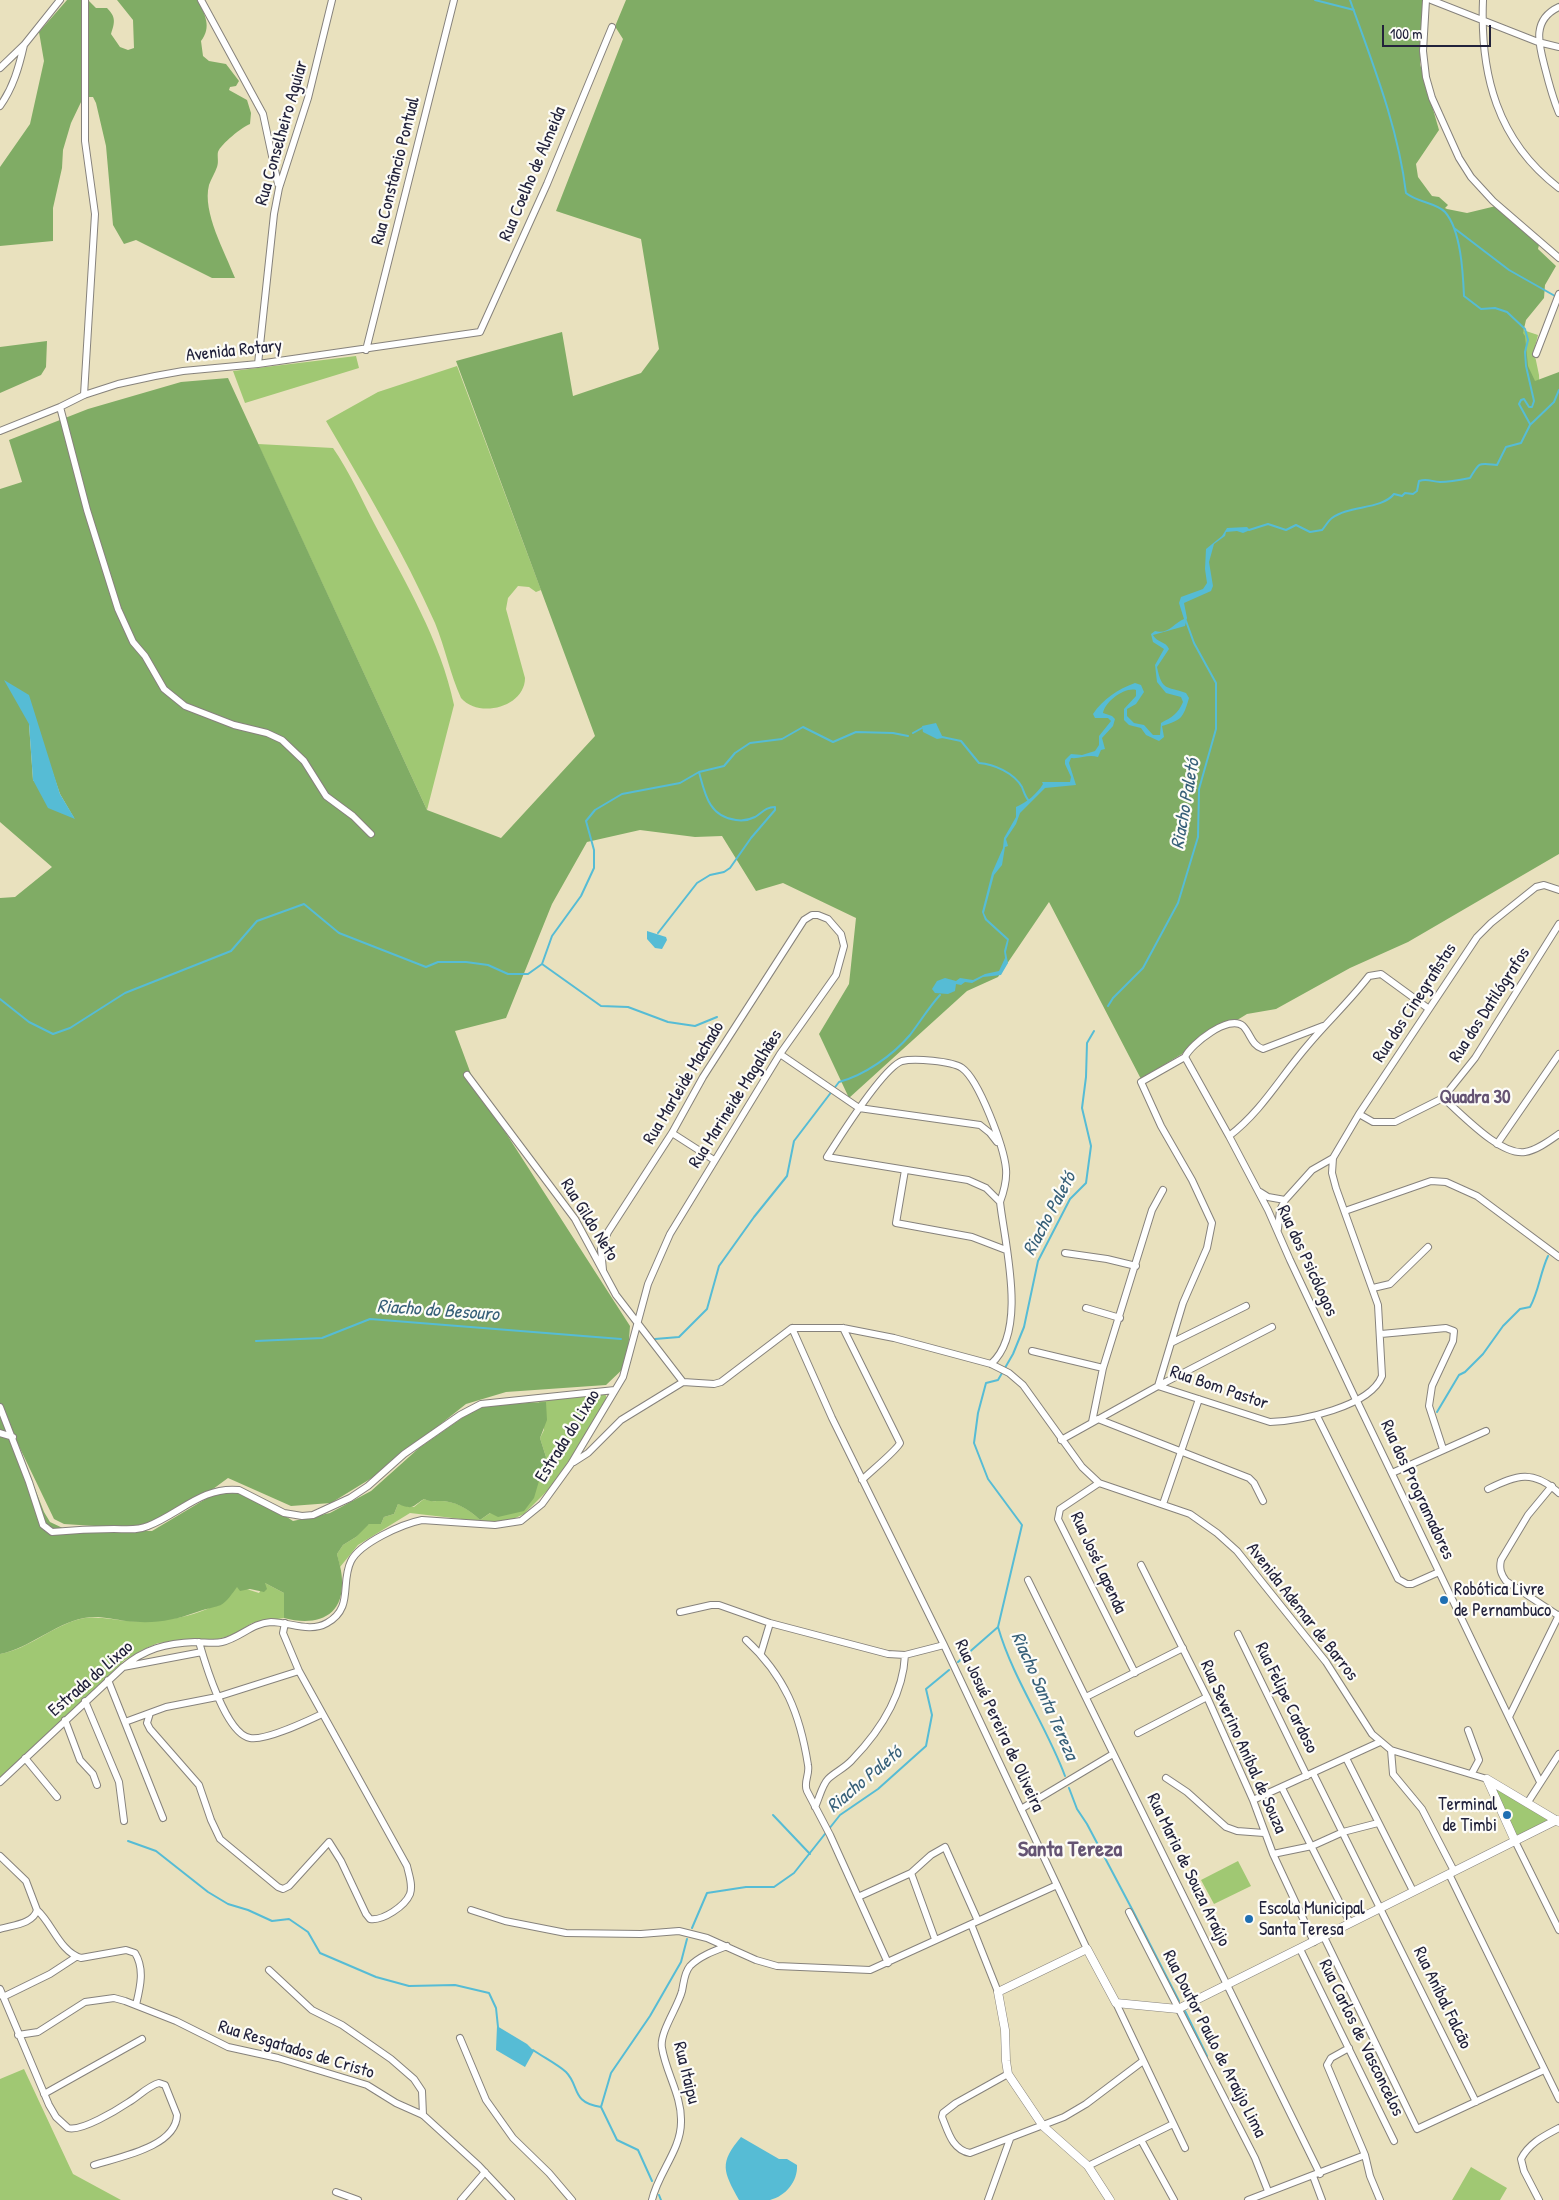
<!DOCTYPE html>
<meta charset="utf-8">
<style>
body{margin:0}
#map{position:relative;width:1559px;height:2200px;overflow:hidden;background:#e9e1be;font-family:"Patrick Hand",sans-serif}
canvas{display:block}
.scale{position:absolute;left:1382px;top:25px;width:109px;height:22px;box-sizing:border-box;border:2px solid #22223b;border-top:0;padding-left:6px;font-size:15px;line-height:18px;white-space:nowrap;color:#22223b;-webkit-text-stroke:4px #fdfcf7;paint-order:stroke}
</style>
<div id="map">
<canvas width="1559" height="2200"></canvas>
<div class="scale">100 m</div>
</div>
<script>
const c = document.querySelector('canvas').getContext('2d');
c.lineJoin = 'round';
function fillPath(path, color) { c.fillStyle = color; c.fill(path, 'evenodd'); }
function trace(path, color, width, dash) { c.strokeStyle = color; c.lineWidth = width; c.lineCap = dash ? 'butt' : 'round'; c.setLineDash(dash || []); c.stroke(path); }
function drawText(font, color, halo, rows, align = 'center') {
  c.font = font + ' "Patrick Hand",sans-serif'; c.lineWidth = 4.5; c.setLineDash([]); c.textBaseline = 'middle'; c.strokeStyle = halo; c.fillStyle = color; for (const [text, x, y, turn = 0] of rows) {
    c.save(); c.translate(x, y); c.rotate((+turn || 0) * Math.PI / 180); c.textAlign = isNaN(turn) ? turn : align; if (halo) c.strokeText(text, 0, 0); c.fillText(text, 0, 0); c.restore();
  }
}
const green = new Path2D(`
 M1523,330l15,5 -4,16 5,24 1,27 -26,20z
 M356,356l3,12 -114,35 -12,-32z
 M457,366l84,224 -5,2 -7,-5 -11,-1 -10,12 -2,11 19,69c0,29 -46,41 -64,20 -11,-24 -16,-51 -26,-75 -31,-70 -71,-137 -109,-202l52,-29z
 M258,444l75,4c16,23 28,50 41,75 30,57 67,118 80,182l-27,105z
 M605,1393l2,6 -25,44 -32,45 -26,26 -13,6 -15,3 -86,-10 -52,32 -18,22 -3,-13 6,-9 13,-8 8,-11 5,-2h12l3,-7 10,-3 4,-10 16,3 10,-8c7,3 9,2 16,2 16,0 29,8 40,19l60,-41 6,-22 -6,-19 4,-8 -5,-28 -12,2 -33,1z
 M265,1583l19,10v25l-32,5 -17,11 -20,6 -57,3 -16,7 -17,10 -125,119v-125c29,-5 52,-28 80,-35 16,-4 33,1 49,2 33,2 88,-5 108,-35l22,7z
 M1487,1779l70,41 -42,21z
 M1238,1861l13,25 -37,18 -13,-24z
 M24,2069l49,105 48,26h-121v-121z
 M1471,2167l36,21 -7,12h-48z`);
const forest = new Path2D(`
 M67,0h15v100l-11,23 -8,27 -1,18 -9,40v33l-53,5v-79l30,-43 14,-63 -5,-29z
 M117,0h81c7,15 14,27 3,41l2,15 6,5 17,3 13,17 -3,5 -6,1 -1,3 18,10 4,13 -1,11c-8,3 -29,20 -32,28 -1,4 1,10 -1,15 -2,6 -6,12 -8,18 -7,27 16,67 26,93h-23l-76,-38 -12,4 -11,-19 -7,-79 -10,-43 -3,-6h-6l2,-96 7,7h11c9,9 8,14 4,26l9,13 8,3 6,-2 -1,-28z
 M626,0h799l-5,64 19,66 -23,34 2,13 14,19 7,1 9,8 -3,3 2,1 20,4 29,-7 43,39 -1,4 18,17 -11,19 -1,13 -18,22 -3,13 2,3 3,30 7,15 24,-9v482l-151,88 -58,26 -74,41 -29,5 -106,65 -92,-177 -51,75 -31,14 -118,107 -30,-64 30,-50 7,-66 -73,-35 -27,8 -34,-55 -27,1 -55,-7 -53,12 -35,62 -46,114 -51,13 20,54 155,241 -3,39 -21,20 -100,7 -40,12 -91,72 -44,27 -40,3 -63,-28 -38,28 -48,23 -78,-5 -10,-5 -38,-79 28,72 6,10 19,9h83l62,-37 25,-3 32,16 22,14 37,-8 41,-22 48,-43 56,-39 19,-4 52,-3 1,18 -7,18 6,19 -12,41 -10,13 -26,6 -8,-4 -10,7c-11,-11 -25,-19 -40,-19 -8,0 -10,1 -16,-2 -13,8 -10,11 -26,5l-4,10 -10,3 -3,7h-12l-13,13 -13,8 -6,9c2,8 5,18 5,26 2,39 -28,46 -58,38v-25l-19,-10 2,6 -3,3 -14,-3 -10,2 -3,-4c-17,24 -14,16 -40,25 -25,9 -44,12 -71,9 -13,-2 -29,-6 -42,-3 -30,6 -54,30 -84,36v-221l9,-1 -9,-2v-532l15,-1 37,-30 -52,-45v-333l22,-7 -13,-42 79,-31 93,-27 47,-4 199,432 74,28 94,-102 -139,-375 106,-29 11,64 68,-23 18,-24 -18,-110 -85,-28 67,-172 -7,-11v-4zM29,724l15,24 16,46 14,24 -41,-38z
 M47,341l-1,26 -5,8 -41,18v-46z`);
const water = new Path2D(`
 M1247,527l3,3 -7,3 -6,-2 -11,1 -1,4 -11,8 -5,18 4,24 -2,5 -27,12 3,15 -2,8 -32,9c4,8 13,6 16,14l-12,18c5,24 9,19 29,26l3,5c-6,21 -8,22 -27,28l2,11 -5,4 -13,-6 -5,-7 -12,-3 -5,-5v-11l12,-13v-6c-12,-3 -31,12 -33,23l9,3 3,3 -2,7 -11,12 3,11 -4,1 -3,7c-10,-3 -17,2 -27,1l-2,5 7,22 -31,3 -25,25 -4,11 -10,15 2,7 -3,1 -3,18 -8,10 -10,38 3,6 22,20 -3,13 2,11 -7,12 -18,2 -11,6 -7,-1 -4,3 -5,-1 -1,7 -7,3 -13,-1 -3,-4 5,-8 8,-3 11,3 4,-3 13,2 12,-6 14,-3 6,-13 -1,-7 3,-11 -22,-20 -3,-8 10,-39 11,-25 1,-10 12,-21v-10c11,-5 21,-13 27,-23l-1,-2h28l1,-5 -6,-13v-4l6,-6 11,1 13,-4 4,-6v-9l12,-15 -3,-3h-13l-2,-4c10,-15 25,-25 42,-31l6,2 3,7 -8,12 -9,5v7l7,7 10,2 9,10h7l1,-12c11,-6 17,-9 22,-21l-2,-5 -15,-4 -9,-11 -2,-17 9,-16 -11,-7 -2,-8 4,-3c13,4 19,-8 29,-12l-5,-16 2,-6 22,-8 4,-6 -2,-14 1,-20 16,-13 5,-8z
 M4,680l25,15 31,99 15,25 -27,-11 -15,-28 -4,-56z
 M936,723l7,15 -6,1 -14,-7 -1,-6z
 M647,931l19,6 1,3 -5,9 -7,-1 -8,-9z
 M497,2026l30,18 7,7 -9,16 -29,-17z
 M741,2137l38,22h8l10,6c1,16 -11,31 -27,35 -9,0 -22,0 -31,0 -16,-29 -20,-37 2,-63z`);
const stream = new Path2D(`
 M1315,0l39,10
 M1350,0c22,62 48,126 56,193 10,9 31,10 39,19 16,18 18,61 19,84l17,13 14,-1 12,4 18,17 3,11 -3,12 1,14 8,35 -2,6h-3l-5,-8 -3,1 -2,4 11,20
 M1454,228l55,42 46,26
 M1249,530l19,-6 18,6 10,-5 14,7 12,-2c3,-3 6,-9 10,-12 17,-13 49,-8 62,-24l8,2 3,-3 8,1 4,-3 2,-10c9,-3 13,1 21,1 10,0 20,-2 30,-4 10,-17 9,-15 27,-13l9,-18 15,-4 9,-18 24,-23 5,-12
 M913,733l9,-5
 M942,737l19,4 18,22c15,1 35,10 43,24 2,5 3,10 7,14
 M658,933l39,-50 13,-8 14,-3 6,-4 21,-30 24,-28v-3c-10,0 -13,6 -20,10 -6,3 -13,4 -19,3 -27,-3 -31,-26 -37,-48
 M542,964l59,42 27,1 40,15 27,4 22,-9
 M0,999l29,23 24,12 17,-6 55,-35 106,-42 26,-30 47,-17 35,29 87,34 12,-5h28l22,3 20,9h20l14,-10 10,-28 29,-40 13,-28v-18l-8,-29 9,-11 27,-16 58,-11 19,-11 25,-6 11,-13 15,-10 32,-4 21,-12 30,15 23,-10 37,1 15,3
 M1108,1006l5,-8 30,-30 35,-65 20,-66 1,-48 17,-60v-46l-22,-40 -8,-22
 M655,1339l24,-2 28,-28 12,-43 35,-49 33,-41 7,-35 45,-59c26,-7 54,-27 71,-47 10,-13 19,-28 30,-40
 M256,1341l66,-3 48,-19 251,20
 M1437,1412l22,-37 6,-3 18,-18 20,-28 17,-17 10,-2c9,-16 10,-34 18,-51
 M998,1627c15,52 48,98 67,149
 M958,1662l40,-35 24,-102 -34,-46 -14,-36 4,-30 8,-30 12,-3 15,-26 11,-27 14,-66 32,-62 16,-16 5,-37 -9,-38 4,-31 1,-34 7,-12
 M1069,1788l8,21 10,15 46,87 46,90
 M773,1815l37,39
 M128,1841l28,10 52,41 20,12 20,6 24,11 17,-2 19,13 12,21 56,24 33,9 46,-1 34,8 7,15 2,19
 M692,1928l15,-35 39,-6h28l20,-14 46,-58 38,-26 48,-43 6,-31 -6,-26 23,-19
 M1185,2011l22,45
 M533,2050c10,7 24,14 33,22 14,14 5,31 35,35
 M652,2181l-14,-31 -21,-10 -16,-33 10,-34 39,-57 31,-54 6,-23
 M659,2195l2,5`);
const minor = new Path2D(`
 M201,0l62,114 15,70
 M1426,0l-3,51 3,26 6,21 27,60 12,19 22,24 66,57
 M1431,0l107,42 21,5
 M1483,0c-3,74 14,141 76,188
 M1559,7c-28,13 -20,38 -14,61 4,16 8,31 14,45
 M0,68l24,-23 36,-45
 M0,106c13,-18 19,-39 24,-61
 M366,350l88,-350
 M1536,354l23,-60
 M258,364l16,-150 5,-26 29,-90 24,-98
 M84,395l11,-181 -10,-73v-141
 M60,407l27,103 31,99 15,33 12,14 19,33 21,17 49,19 33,8 15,7 22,21 22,35 27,20 18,18
 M0,431l60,-24 24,-12 34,-11 37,-8 28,-5 75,-7 222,-32 67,-148 65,-157
 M780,1054l79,54 121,17 10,8 7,9
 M467,1075l108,144 41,76 67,87
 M1443,1098c19,16 57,58 82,54 12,-2 24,-11 34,-18
 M1359,1114l14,8h22l48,-24 32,-40 84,-134
 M672,1133l42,27
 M1229,1136l-44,-79c6,-13 44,-43 58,-31 8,8 8,19 20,23l60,-23
 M1497,1144l62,-90
 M905,1170l-9,53 76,14 34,13
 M1260,1192l8,5 17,3 27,-30 21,-12
 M1345,1211l86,-30 15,1 31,14 82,61
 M1278,1229l2,-19 5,-10
 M1065,1253l42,6 29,7
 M1373,1288l17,-4 38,-37
 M1086,1308l34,10
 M792,1328l40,90 112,227 143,304
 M843,1328l57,115c-3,7 -30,29 -38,37
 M1381,1334l65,-6 8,3 -1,10 -21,45 -3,20 14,43
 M1171,1343l75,-37
 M1032,1351l71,17
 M991,1364c37,-33 14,-118 9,-162 4,-11 7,-22 6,-33 -2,-22 -27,-89 -44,-101 -10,-7 -48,-10 -60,-7 -19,7 -63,77 -75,96l141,23 18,8 14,14
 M1158,1386l112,36c30,-1 100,-15 112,-46l-4,-71 -42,-117 -4,-15 1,-15 26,-44 118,-177 14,-14 45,-36 8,-2 15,5
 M1158,1386l25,-83 24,-55 5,-25 -20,-43 -31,-54 -20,-44 44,-25
 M1356,1400l-66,-140 -22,-50 -39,-74c33,-25 52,-60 79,-91 20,-24 41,-43 61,-69l12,-2 48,35
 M1357,1401l183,381
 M0,1407l29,75 14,43 9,7c21,-2 41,-3 62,-3 11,0 23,2 34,-3 31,-12 55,-40 91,-36l45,23 18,3 11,-1 37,-17 18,-12 36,-32 56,-39 21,-11 134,-14
 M1317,1416l81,163 9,5h5l27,-12
 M1098,1419l151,59 5,5 9,18
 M1092,1422l11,-54 49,-158 11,-20
 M0,1433l13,4
 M1061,1440l97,-54 114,-59
 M574,1462l14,-9 33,-33 62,-38 31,2 7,-2 71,-54h51l51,10 97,26 18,9 14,12 59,82 17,16 91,31 27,19 20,18 89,111 46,72 19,16 2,24 29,35 32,62
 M1392,1473l94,-42
 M1099,1483l-39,26 -2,10 77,154
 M1552,1486l-24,29 -27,45c-2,9 0,14 5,21l53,35
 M1488,1489c29,-14 45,-20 71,4
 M1163,1504l36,-105
 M1141,1565l66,132 46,103 20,54 41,88
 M1028,1580c98,198 195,396 292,594
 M680,1612l31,-7h8l51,18 118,31 17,1 39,-10
 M285,1623l-2,10 16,38
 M1238,1634l69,142
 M746,1640c39,36 54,74 62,125 2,10 -5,17 -1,26l23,44 58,128
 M199,1642c6,21 27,92 51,96 16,3 57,-17 72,-24
 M761,1653l9,-30
 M123,1667l79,-15
 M108,1680l55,138
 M1086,1697l97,-49
 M85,1701l34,81 5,39
 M1509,1717l50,-102
 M65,1720l15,40 13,14 4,11
 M125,1722l41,-15 51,-10 82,-26 108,195c2,9 6,19 3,28 -5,12 -27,27 -40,25l-4,-5 -25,-53 -12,-19 -40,44 -6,3 -5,-2 -58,-48 -9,-19 -12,-35 -49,-56 -3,-6 3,-10
 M1468,1730l11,30 -7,13
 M1138,1733l69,-36
 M1391,1750l96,29
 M25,1758l32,39
 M1346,1758l67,133
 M1313,1773l163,329
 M1166,1778l21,14 39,35 11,4 27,2
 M0,1782l122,-114c22,-19 44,-25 73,-26 9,0 19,2 27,0 18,-4 30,-19 49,-20 18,0 39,11 56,1 27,-15 13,-40 24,-62 9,-18 51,-37 71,-41l73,5 26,-4 21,-17 29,-40 52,-87 25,-93 22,-50 110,-180 56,-79 8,-29 -3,-12 -13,-15 -10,-4h-6l-8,5 -101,157 -31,56 -64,99 -7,17 2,21
 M1282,1788l68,135
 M1253,1800l127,-58
 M1528,1802l31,-48
 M815,1807c4,-8 7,-22 13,-28 7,-7 17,-11 24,-19 28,-29 51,-64 53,-105
 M1021,1809l92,-55
 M1515,1841l44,89
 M1273,1854l39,-8 31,-14 35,-9
 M0,1856l26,25 11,29c-4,14 -24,15 -37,19
 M911,1873l24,66
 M1449,1874l110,225
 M858,1897l53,-24 20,-18 14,-8 33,74
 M37,1910c15,13 23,42 44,48l45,-8 9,3c10,16 5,35 1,52
 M471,1910l34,11 61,12 75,1 38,-3 28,7 49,22 21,6 93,4 187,-85
 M1129,1912l126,246 13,33
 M971,1924l27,68
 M1324,1937l93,192 127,-59
 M1300,1949l94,192
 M269,1970l43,40 30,15 49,34 23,20 8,12 1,24
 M0,1989l49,116 7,12 12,11c13,4 49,-18 61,-26 10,-6 19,-16 30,-19l6,2 12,30c-1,32 -58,42 -83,50
 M3,1997l47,-23 26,-17
 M1116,2003l69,145
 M18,2035l20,-3 47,-30 29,-4 11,3 51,20 52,26 50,11 89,27 29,18 27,12 56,51 32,34
 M460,2038l26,62 27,38 36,35 23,27
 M1349,2048l-18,10 -4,7 38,90 5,21 10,24
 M1008,2074l-52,29 -13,10 -1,4c6,14 10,33 28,36l94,-36 22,-13 57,-43
 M44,2094l98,-55
 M1141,2140l33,60
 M1088,2166l85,-42
 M1313,2176l9,24
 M336,2192l22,8
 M461,2200l24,-28
 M652,2200c6,-27 29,-50 29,-78 1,-26 -15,-49 -19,-74 -3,-15 16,-41 20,-57 2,-9 2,-18 8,-25 10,-10 24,-15 37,-20
 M988,2200l22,-61
 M1248,2200l117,-45
 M1539,2200l-15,-29 -3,-12c8,-16 23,-23 38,-31`);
const tertiary = new Path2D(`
 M1487,1779l72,43
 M1487,1779l28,62
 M1110,2200l-22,-34 -45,-40 -35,-52 -2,-13 -1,-31 -7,-38 89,-43 29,54 62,6 379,-189`);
const markers = [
 [1444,1600,5,"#1f6fb2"],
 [1507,1815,5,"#1f6fb2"],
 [1249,1919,5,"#1f6fb2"]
];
const streetNames = [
 ["Rua Conselheiro Aguiar",282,133,-74],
 ["Rua Constâncio Pontual",396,171,-76],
 ["Rua Coelho de Almeida",533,174,-67],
 ["Avenida Rotary",234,351,-6],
 ["Rua dos Cinegrafistas",1415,1003,-57],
 ["Rua dos Datilógrafos",1490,1005,-57],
 ["Rua Marleide Machado",684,1083,-59],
 ["Rua Marineide Magalhães",736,1099,-58],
 ["Rua Gildo Neto",589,1220,58],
 ["Rua dos Psicólogos",1307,1261,65],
 ["Rua Bom Pastor",1219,1388,19],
 ["Estrada do Lixao",568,1436,-58],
 ["Rua dos Programadores",1417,1490,65],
 ["Rua José Lapenda",1098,1563,65],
 ["Avenida Ademar de Barros",1302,1612,52],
 ["Estrada do Lixao",91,1679,-41],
 ["Rua Felipe Cardoso",1286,1698,64],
 ["Rua Josué Pereira de Oliveira",999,1726,65],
 ["Rua Severino Aníbal de Souza",1243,1747,66],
 ["Rua Maria de Souza Araújo",1188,1870,64],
 ["Rua Aníbal Falcão",1442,1998,64],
 ["Rua Carlos de Vasconcelos",1361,2038,64],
 ["Rua Doutor Paulo de Araújo Lima",1214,2044,63],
 ["Rua Resgatados de Cristo",296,2050,17],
 ["Rua Itaipu",686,2073,76]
];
const poiNames = [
 ["Robótica Livre",1454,1590],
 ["de Pernambuco",1454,1611],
 ["Terminal",1497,1805,"right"],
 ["de Timbi",1497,1826,"right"],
 ["Escola Municipal",1259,1909],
 ["Santa Teresa",1259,1930]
];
const waterNames = [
 ["Riacho Paletó",1186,804,-80],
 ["Riacho Paletó",1050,1214,-62],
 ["Riacho do Besouro",438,1311,4],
 ["Riacho Santa Tereza",1044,1696,66],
 ["Riacho Paletó",865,1780,-40]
];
const neighbourhoodNames = [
 ["Quadra 30",1475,1098]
];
const districtNames = [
 ["Santa Tereza",1070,1850]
];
fillPath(green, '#a0c873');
fillPath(forest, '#80ac65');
fillPath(water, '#56bcd5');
trace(stream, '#56bcd5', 2);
trace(minor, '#86827c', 8);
trace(tertiary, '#86827c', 9);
trace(minor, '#fff', 6);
trace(tertiary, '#fff', 8);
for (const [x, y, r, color] of markers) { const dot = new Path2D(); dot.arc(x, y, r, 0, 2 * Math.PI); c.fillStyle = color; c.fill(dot); trace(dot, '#fdfcf7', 2); }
drawText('18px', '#22223b', '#fdfcf7', streetNames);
drawText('18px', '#22223b', '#fdfcf7', poiNames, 'left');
drawText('italic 19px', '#376079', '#fdfcf7', waterNames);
drawText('bold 19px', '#655473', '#fdfcf7', neighbourhoodNames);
drawText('bold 22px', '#655473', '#fdfcf7', districtNames);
</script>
